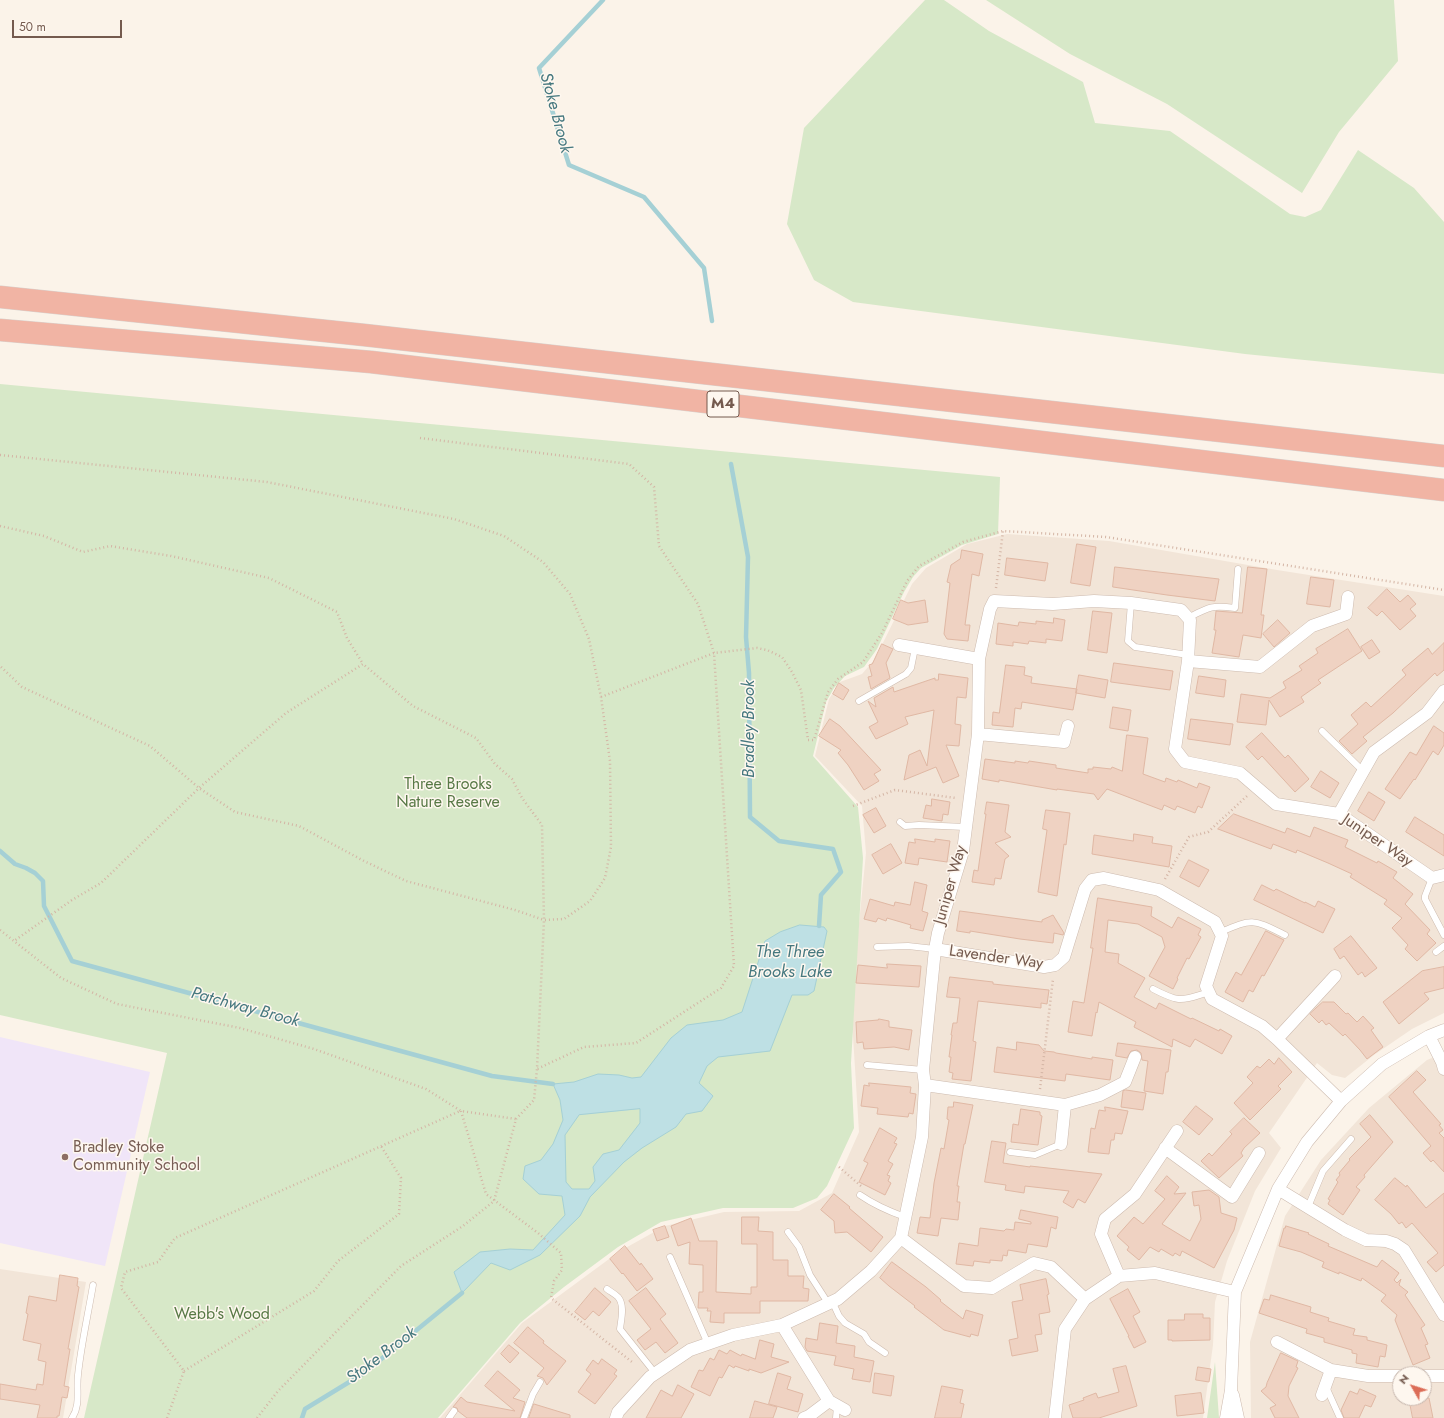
<!DOCTYPE html>
<style>
body{margin:0}
#map{position:relative;width:1444px;height:1418px;overflow:hidden;background:#fbf3e9;font-family:Jost,sans-serif}
canvas{display:block}
.north{position:absolute;left:1392px;top:1366px;width:40px;height:40px;box-sizing:border-box;background:#fef7ef;border:1px solid #c7b8af;border-radius:50%;rotate:309deg;font-size:11px;font-weight:700;line-height:16px;text-align:center;color:#745a4e}
.north::after{content:'';display:block;margin:auto;width:14px;height:18px;background:#dc6d57;clip-path:polygon(50% 0,100% 100%,50% 72%,0 100%)}
.scale{position:absolute;left:12px;top:20px;width:110px;height:18px;box-sizing:border-box;border:2px solid #745a4e;border-top:0;padding-left:5px;font-size:12px;line-height:14px;white-space:nowrap;color:#745a4e;-webkit-text-stroke:3px #fef7ef;paint-order:stroke}
</style>
<div id="map">
<canvas width="1444" height="1418"></canvas>
<div class="north">N</div>
<div class="scale">50 m</div>
</div>
<script>
const c = document.querySelector('canvas').getContext('2d');
c.lineJoin = 'round';
function fillPath(path, color) { c.fillStyle = color; c.fill(path, 'evenodd'); }
function trace(path, color, width, dash) { c.strokeStyle = color; c.lineWidth = width; c.lineCap = dash ? 'butt' : 'round'; c.setLineDash(dash || []); c.stroke(path); }
function drawText(font, color, halo, rows, align = 'center') {
  c.font = font + ' Jost,sans-serif'; c.lineWidth = 3; c.setLineDash([]); c.textBaseline = 'middle'; c.strokeStyle = halo; c.fillStyle = color; for (const [text, x, y, turn = 0] of rows) {
    c.save(); c.translate(x, y); c.rotate((+turn || 0) * Math.PI / 180); c.textAlign = isNaN(turn) ? turn : align; if (halo) c.strokeText(text, 0, 0); c.fillText(text, 0, 0); c.restore();
  }
}
const residential = new Path2D(`
 M1007,534l102,7 168,29 167,26v417l-32,16 -38,26 -29,23 -13,-3 -15,-12 -48,70 12,15 -26,43 -28,70 -12,41 -2,43 -10,73h-763l82,-95 98,-72 45,-25 59,-14 75,-1 33,-18 27,-61 -8,-128 15,-151 -4,-47 -47,-50 14,-57 11,-17 22,-8 13,-15 37,-75 14,-16 41,-24z
 M1444,1053v365h-193l-1,-76 35,-126 36,-56 48,-52 58,-48zM1400,1374h24v24h-24z
 M0,1269l86,13 -23,136h-63z`);
const education = new Path2D(`
 M0,1037l150,35 -45,194 -105,-23z`);
const green = new Path2D(`
 M925,0h19l45,31 94,51 12,41 75,8 120,83 15,3 16,-7 37,-60 56,38 30,34v152l-199,-20 -392,-52 -39,-22 -27,-56 17,-96z
 M986,0h408l4,61 -59,71 -37,61 -135,-89 -97,-50z
 M0,384l1000,93 -2,57 -36,11 -41,23 -8,9 -9,15 -27,57 -13,18 -19,9 -11,12 -8,14 -13,54 45,51 5,51 -12,205 3,65 -27,58 -10,12 -24,10h-70l-62,14 -43,25 -54,40 -44,36 -82,95h-354l83,-365 -167,-38z
 M1215,1362l4,56h-12z`);
const water = new Path2D(`
 M800,925l24,2 3,4 -13,60 -6,4h-16l-22,56 -52,6 -11,9 -8,17 14,13 -11,15 -16,3 -10,13 -34,21 -18,14 -34,35 -10,19 -40,39 -30,15 -19,-7 -29,30 -8,-21 26,-20 30,-3 23,1 32,-35 -3,-19 -23,-2 -16,-15 2,-13 16,-6 12,-16 10,-24 -3,-20 -7,-16 21,-2 24,-8 21,1 13,3 9,-1 30,-39 16,-13 36,-5 19,-8 23,-71 15,-9zM640,1109v14l-21,27 -16,4 -10,13 2,14 -6,8h-17l-6,-7 -1,-47 14,-20z`);
const stream = new Path2D(`
 M603,0l-64,68 30,97 75,32 60,71 8,53
 M731,464l17,93 -2,80 3,36 1,144 29,24 54,8 8,23 -20,23 -2,31
 M0,851l15,13 11,4 9,5 8,8 1,25 28,55 420,115 61,8
 M302,1418l3,-9 59,-36 98,-80`);
const building = new Path2D(`
 M1077,544l19,3 -6,39 -19,-3z
 M962,550l21,4 -4,22 -7,-2 -7,51h5l-2,16 -21,-2 -3,-5 6,-51 -3,-1 4,-17 9,-6z
 M1007,558l41,5 -3,18 -40,-6z
 M1115,567l104,12 -4,22 -48,-6 -54,-8z
 M1248,567l19,2 -6,46h3l-3,23 -18,-3 -4,22 -27,-4 4,-23h-2l2,-19 26,2z
 M1311,577l23,3 -4,27 -23,-3z
 M1387,589l13,13 8,-7 8,9 -6,5 6,7 -16,14 -18,-19 -5,5 -9,-8z
 M901,600l7,3 17,-3 3,22 -20,3 -15,-6z
 M1093,611l19,2 -5,40 -19,-3z
 M1054,618l11,2 -3,21 -16,-2v4l-17,-2 -1,3 -15,-2v4l-17,-2 2,-21 20,3 1,-4 17,2v-3l17,2z
 M1278,620l12,13 -16,14 -11,-13z
 M1348,629l14,22 -44,29 3,3 -20,14 3,5 -24,15 -11,-17 -3,25 -29,-3 4,-28 29,4 16,-10 -3,-6 19,-12 -3,-4 19,-13 -2,-4z
 M1372,640l8,12 -11,7 -8,-12z
 M1444,643v27l-7,6 -2,-3 -42,40 -30,24 4,4 -15,13 -13,-13 19,-17 -7,-9 15,-13 5,5 35,-32 -4,-5 26,-22 4,6z
 M882,644l11,5 -7,14 4,15 -19,11 -3,-12 4,-1 -3,-11 3,-1z
 M1114,663l59,8 -3,19 -59,-8z
 M1006,665l19,2 -1,8 8,2 -1,6 46,6 -4,21 -51,-8 -1,7 -6,-1 -2,19 -21,-2 1,-13 6,1z
 M939,674l29,4 -2,20 -9,-1 -2,27 6,1 -2,21 -13,-1 13,31 -16,7 -7,-16 -32,13 5,-25 11,-5 7,16 7,-56 -29,7 3,7 -32,15 -7,-12 9,-5 -10,-21 8,6 -2,-9 19,-11 1,5 41,-14v2h3z
 M1079,675l29,5 -3,18 -29,-5z
 M1199,676l27,4 -2,17 -28,-4z
 M839,683l10,7 -6,10 -10,-6z
 M1113,707l18,3 -3,21 -18,-3z
 M830,719l10,7 41,44 -7,4 5,7 -15,9 -16,-25 -10,-12 3,-3 -22,-14z
 M1191,719l42,5 -3,21 -42,-6z
 M1434,726l10,7v12l-6,10 -5,-4 -18,29 -1,-1 -14,20 -15,-10 25,-37 6,3z
 M1262,733l23,25 3,-3 21,24 -14,13 -33,-36 -4,4 -12,-13z
 M1127,735l21,3 -5,36 22,8 1,-4 11,4 1,-2 19,8 2,-5 11,4 -8,21 -4,-2 -3,7 -18,-7 -2,4 -11,-5 -2,5 -55,-21 -9,11 -4,-6 -37,-5v1l-58,-10v2l-17,-3 3,-20 30,4v-2l13,2 1,-2 27,4v3l32,5v-4h5v-2l18,2 1,-2 10,4z
 M1321,771l18,12 -9,15 -19,-11z
 M1369,792l16,10 -11,19 -16,-10z
 M932,799l18,3 -2,13 -5,-1 -1,7 -19,-3 3,-13 5,1z
 M987,802l22,3 -4,27 6,5 -16,6 14,13 -4,3 -4,20 -6,-1 -1,7 -22,-3 2,-12 4,1 8,-57h-1z
 M876,808l10,18 -12,7 -11,-18z
 M1046,810l24,3 -4,32 -2,-1 -7,52 -19,-4 9,-62 -4,-1z
 M1234,814l51,19 2,-5 23,9 4,-10 34,13 -3,7 32,16 1,-2 19,11 -4,6 20,16 -8,10 25,26 -3,4 9,9 -19,18 -12,-12 3,-4 -16,-17 10,-10 -18,-14 3,-4 -37,-23 2,-3 -24,-11 -31,-13 -1,3 -23,-9 -2,5 -53,-20z
 M1415,817l29,18v21l-38,-24z
 M1134,834l19,3 -1,6 20,3 -3,21 -77,-13 2,-19 39,6z
 M915,839l20,3v-3l15,2 -3,21 -28,-4 -1,7 -13,-2 4,-21 6,1z
 M891,844l11,19 -19,11 -11,-19z
 M1189,860l20,10 -10,17 -19,-10z
 M915,882l12,3 -5,26 6,2 -5,18 -13,-3 1,-3 -24,-7 -1,3 -8,-3 -2,4 -12,-3 6,-20 24,7 1,-4 15,3z
 M1262,885l12,6 2,-2 29,14v-1l10,5 3,-6 17,8 -12,24 -69,-33z
 M1098,898l54,9 -1,9 21,12 6,-11 23,12 -3,6 3,2 -12,22 -2,-1 -10,20 1,1 -5,10 -24,-13 16,-29 -3,-10 -24,-13 -30,-4 -3,32 14,2 -1,9 27,15 -11,19 22,12 3,-6 32,16 1,-1 27,13 1,-2 12,7 -10,18 -27,-15 -5,8 -17,-8 -1,8 -38,-20 2,-5 -37,-20 -2,11 -1,-1 -4,24 -24,-4 5,-31 11,2 9,-55h-2z
 M960,911l82,11v-2l11,-5 11,18 -1,2 -9,-2 -1,10 -33,-4 -50,-8v2l-13,-2z
 M1266,931l18,9 -20,36 -2,-1 -9,17 -4,-2 -6,12 -18,-10 11,-20 5,3z
 M1351,936l26,32 -12,9 -3,-5 -4,3 -14,-19 -4,3 -6,-10z
 M887,964l34,2 -2,21 -63,-4 2,-18 29,3z
 M1444,967v21l-20,5 5,6 -30,25 -16,-22 39,-31z
 M950,977l43,5v2l56,6 -2,14 -6,-1v5l-63,-7 -5,40 3,1 -5,39 -19,-2 1,-6 -4,-1 2,-15h-2l3,-22h-1l2,-12h4l3,-25 -13,-1z
 M1323,1002h11l12,12 2,-1 9,9 6,-6 11,12 -3,2 12,17 -16,12 -7,-9 -15,-16 -2,2 -14,-13 -3,2 -4,-5 -3,3 -9,-9z
 M879,1019l10,2v6l23,3 -3,20 -15,-3 -30,2 -1,-7 -6,1 -1,-21 22,-2z
 M1017,1042l22,3 5,6 10,1 2,1 36,6v-2l21,3 -3,20 -44,-6 -1,7 -71,-9 3,-25 19,3z
 M1118,1043l53,7 -3,22h-2l-3,22 -19,-3 4,-30 -6,-1 -1,-7 -4,-3 -6,1 -4,7 -11,-2z
 M1279,1058l13,14 -14,14 3,3 -31,31 -16,-17 19,-20 -6,-6 10,-11 3,2 9,-9 5,5z
 M1417,1071l9,9 -13,12 28,32 -2,1 4,5 -4,3 5,5v34l-11,-12 -2,2 -8,-9 8,-7 -42,-49z
 M869,1083l42,4 -1,6 6,1 -3,20 -4,-1 -1,4 -31,-3 1,-6 -17,-2 3,-21 5,1z
 M1126,1090l20,3 -3,17 -22,-3 2,-16z
 M954,1102l19,3 -8,39h-1l-7,42h2l-2,16h3l-2,18 -17,-2 -3,18 -21,-3 3,-16 10,1 4,-35 7,-35 3,1 1,-6 4,-23 -2,-1 1,-12h5z
 M1196,1106l17,13 -14,16 -16,-13z
 M1105,1107l23,4 -6,23 -7,-1 -1,7h-3l-2,14 -21,-2 3,-24 4,1 4,-19 6,1z
 M1021,1109l19,3v3l2,1 -4,29 -27,-3 2,-18 5,1z
 M1370,1115l23,27 -29,33 1,2 -9,10 4,3 -17,25 -15,-11 2,-4 -2,-1 10,-17 -2,-2 4,-5 -1,-2 11,-13 -1,-1 22,-22 -11,-13z
 M1244,1118l16,15 -16,15 -3,5 2,3 -24,22 -18,-17 8,-8 3,3 20,-22 -2,-2z
 M880,1128l17,10 -3,5 3,1 -9,17 5,3 -6,11 3,1 -2,5 3,2 -6,12 -26,-13 9,-19 -4,-2z
 M992,1141l14,2 -3,20 27,4v-1l72,8 -17,29 -7,-4 -5,9 -10,-6 6,-11 -44,-5 -1,7 -19,-3 1,-5 -21,-3z
 M1167,1176l12,11 -5,7 12,-1 -24,31 28,17 11,-22 -2,-14 -5,1 -2,-14 17,-2 10,7 2,16 16,5 -3,12 -20,38 -32,-17 -2,5 -5,-3 -2,3 -12,-7 -2,3 -9,-5 -11,13 -12,-10 2,-3 -12,-11 17,-19 9,7 22,-25 -10,-8z
 M1395,1178l11,9 1,-2 19,23 18,-15v72l-8,7 -9,-10 11,-9 -26,-30 -6,5 -4,-6 -3,2 -8,-10 -16,-14z
 M834,1194l16,13 -1,1 34,29 -12,15 -24,-20 -12,1 -1,-12 -13,-11z
 M1021,1210l37,7 -2,12 -5,-2 -4,20 -19,-3 -2,9 -18,-3 -1,6 -4,-1 -1,6 -12,-1v3l-16,-2 -1,5 -17,-2 3,-21 19,3 2,-18 24,3 2,-2 8,1 1,-8 16,2v-2l-12,-3z
 M742,1217h17l-1,14 15,1v28h15v16h16l-1,12 6,1 -1,12h-48v12h-36v10l-14,-1 1,-11h-4l1,-3h-10l1,-16h4v-27l-14,-1 1,-22 -12,4 -7,-20 20,-8 8,23h18l-1,51 35,2v-7h6v-43h-15z
 M665,1226l4,11 -12,4 -4,-11z
 M1286,1226l23,7 -1,1 21,10 -1,2 49,21 5,-7 17,13 -5,7 3,3 4,-4 -2,6 9,7 -3,3 20,30 -4,3 7,16 -3,1 5,13 -17,7 -18,-45 2,-5 -16,-14 5,-6 -24,-17 -1,3 -22,-9v2l-17,-7 2,-5 -23,-10 -22,-6 5,-18h1z
 M625,1246l15,19 1,-2 12,16 -16,12 -14,-18 -1,1 -12,-15z
 M892,1262l34,25 15,13 -1,1 23,18 3,-9 17,5 -5,21 -7,-2 -1,3 -26,-7 -30,-23 1,-1 -26,-20 -9,-8z
 M60,1275l18,3 -1,8 2,1 -11,62h2l-6,37 5,1 -2,11 -5,-1 -3,19h-2v2h-20l3,-13 -40,-6v-15l36,6 1,-6 6,1 3,-23 -8,-2 3,-16 -18,-4 5,-26 -2,-1 3,-17 27,5z
 M1046,1279l3,15 -2,1 3,17 -11,2 3,20 -7,1 3,16 -26,5 -3,-16 9,-2 -6,-36 11,-2 -3,-15z
 M595,1288l16,14 -12,14 -6,-5 -8,9 -10,-8z
 M646,1288l20,26 -6,5 18,24 -13,10 -9,-11 -11,8 -8,-10 14,-11 -22,-28z
 M1128,1289l12,23 -7,4 13,26 -12,6 -6,-12h1l-19,-37z
 M1271,1295l40,12 -1,5 19,6 -1,3 27,8 -2,6 14,2v3l20,5 -2,12 -5,-1 -2,11 -22,-4 1,-9 -5,-1v-3l-28,-8v-4l-18,-5 1,-4 -48,-16 5,-14 5,1z
 M1185,1314h18v4h7v22l-38,1v-1h-4v-20h16z
 M820,1323l18,3 -2,17 19,3 -1,11 20,4 -4,21 -18,-3 2,-10 -20,-4 2,-9 -29,-5 -2,-4 1,-9 11,2z
 M528,1327l16,14 -1,2 23,18 -19,24 -4,-7 -6,-2 7,-8 -30,-25z
 M760,1340l14,4 -3,13 18,5 -28,11 -12,-4v2l-14,-5 -1,2 -5,-3 -7,13 -3,-1 -9,19 -19,-9 8,-17 4,1 7,-13 4,2 5,-10 8,4 3,-4 11,6 1,-2 13,5z
 M509,1345l10,8 -9,10 -9,-9z
 M1281,1353l17,8 -2,6 2,1 -9,18 -1,10 11,22h-24l-5,-10 6,-3 -15,-14 5,-4 1,-4z
 M602,1359l15,11 -3,4 3,2 -22,28 -17,-12 13,-18 -5,-4 7,-10 5,4z
 M1126,1366l11,40 -38,12h-26l-4,-13 15,-5 -1,-2 13,-5 2,5 21,-6 -6,-23z
 M1198,1367l13,2 -2,13 -13,-2z
 M498,1371l22,19 -7,8 12,4 -5,16h-53l-9,-7 -1,-3 -4,-1 8,-10 6,5 48,9 -30,-25z
 M778,1373l13,4 -4,12 16,5 -5,18 -29,-8z
 M875,1373l19,3 -3,20 -18,-3z
 M678,1385l16,9 -13,24h-35l15,-28 11,6z
 M942,1386l21,4 -3,13 4,1 -3,14h-26z
 M1360,1389l16,7 -5,11 -6,-2 -6,13h-15l-3,-8 9,-19 7,3z
 M1201,1393l3,20 -27,3 -2,-20z
 M1409,1398h20l4,20h-20z
 M755,1401l22,6 -4,11h-23z
 M534,1404l36,11v3h-41z`);
const path = new Path2D(`
 M420,438l209,26 25,23 5,59 39,58 16,49 20,313 -13,22 -85,55 -52,4 -47,22
 M0,455l267,27 187,37 50,17 39,26 27,32 19,45 12,58 9,64 1,86 -6,31 -15,23 -26,18 -20,1 -29,-10 -109,-29 -42,-20 -65,-35 -64,-14 -36,-24 -49,-42 -128,-59 -22,-21
 M0,526l44,10 39,16 27,-6 61,10 98,22 68,34 10,26 16,26 -77,49 -87,75 -98,95 -29,17 -58,41
 M996,588l7,-57
 M601,697l113,-44 43,-5 10,2 15,7 10,15 9,18 7,50h6l14,-48 10,-13 25,-17 19,-29 25,-52 12,-15 44,-24 40,-11 103,6 338,53
 M853,806l42,-16 61,8
 M1165,879l24,-42 19,-5 39,-36
 M0,930l61,48 56,26 123,24 74,21 112,40 35,22 55,8
 M1040,1089l13,-110
 M461,1111l25,83 52,39 23,20 1,17 -8,11 -3,17 81,64
 M839,1167l22,19
 M184,1371l130,-80 24,-30 61,-47 2,-36 -20,-32
 M167,1418l17,-47 -63,-83 4,-16 33,-10 17,-24 285,-127
 M257,1418l21,-27 123,-125 62,-40 31,-25 22,-82 18,-19 3,-31 7,-149 -2,-95 -20,-27 -10,-19 -17,-15 -19,-26 -63,-32 -50,-42`);
const service = new Path2D(`
 M1131,603l-3,38 7,6 53,8
 M1188,618c21,-11 23,-13 47,-10l3,-39
 M859,701l47,-27 5,-6 4,-20
 M1322,731l41,40
 M900,822l5,4 14,-1 46,2
 M1432,878l-7,18v3l19,36
 M1221,932c32,-14 32,-13 64,3
 M877,947l31,-1 27,3
 M1436,952l8,-6
 M1153,989c27,14 27,12 56,3
 M867,1065l56,5
 M1010,1152l25,3 26,-11
 M860,1195c16,11 28,16 45,22
 M1308,1207l15,-36 28,-32
 M788,1232l11,15 11,28 18,28
 M670,1257l38,87
 M607,1289c4,3 8,5 11,8 7,8 3,23 2,32l35,44
 M832,1301l7,15 6,7 19,11 5,8 16,11
 M1326,1387l14,31
 M72,1418c9,-13 4,-29 6,-43 3,-30 10,-60 15,-90
 M449,1418l5,-7
 M524,1418l9,-24 7,-12
 M836,1418l1,-12`);
const minor = new Path2D(`
 M899,645l80,14
 M1188,661l72,6 52,-41 34,-12 2,-17
 M978,734l86,8 4,-16
 M1339,814l35,-62 53,-39 17,-22
 M935,949l109,18 11,-2 9,-8 21,-68 7,-9 12,-2 55,12 56,32 7,14 -16,50 6,13 50,27 15,13 64,62
 M1429,1036l13,26 2,7
 M1277,1039l58,-63
 M925,1085l140,20 35,-10 25,-13 10,-25
 M1061,1144l4,-39
 M1165,1148l67,49 27,-44
 M1278,1189l67,41 21,10 20,1 9,3 9,6 40,65
 M901,1238l63,48 28,2 42,-25 17,4 34,32 34,-23 36,-3 80,19
 M1119,1276l-18,-42 4,-15 30,-25 42,-63
 M782,1325l47,76 -20,15 -5,2
 M1277,1342l54,28 37,6h32
 M1424,1376h20
 M1233,1395l5,23
 M1322,1395l9,-25
 M829,1401l16,9
 M616,1418l2,-6 32,-35 40,-27 43,-15 49,-10 56,-26 33,-28 30,-33 21,-101 3,-52 -2,-15 12,-121 3,-16 25,-82 15,-117 1,-75 11,-50 4,-8 59,3 41,-3 37,2 50,7 9,10 -2,41 -13,88 10,13 55,11 36,31 63,10 93,64 12,-3
 M1055,1418l10,-89 20,-30
 M1226,1418l5,-28 4,-98 43,-103 29,-47 34,-41 41,-37 47,-28 15,-6`);
const motorway = new Path2D(`
 M0,297l364,38 1080,121
 M0,330l371,32 1073,128`);
const markers = [
 [65,1157,4,"#8d6e63"]
];
const shields = [
 [723,404,32]
];
const shieldNames = [
 ["M4",723,404]
];
const parkNames = [
 ["Three Brooks",448,785],
 ["Nature Reserve",448,803],
 ["Webb's Wood",222,1315]
];
const streetNames = [
 ["Juniper Way",1377,841,34],
 ["Juniper Way",951,885,-74],
 ["Lavender Way",996,958,8]
];
const educationNames = [
 ["Bradley Stoke",73,1148],
 ["Community School",73,1166]
];
const waterNames = [
 ["Stoke Brook",555,113,75],
 ["Bradley Brook",750,729,-90],
 ["The Three",790,953],
 ["Brooks Lake",790,973],
 ["Patchway Brook",245,1008,15],
 ["Stoke Brook",382,1356,-37]
];
fillPath(residential, '#f2e5d8');
fillPath(education, '#f0e5f8');
fillPath(green, '#d7e8c8');
fillPath(water, '#bee0e4');
trace(water, '#a5d0d5', 1);
trace(stream, '#a5d0d5', 4.5);
fillPath(building, '#efd2c2');
trace(building, '#e0b8a4', 1);
trace(service, '#cdbbaf', 7);
trace(minor, '#cdbbaf', 13);
trace(motorway, '#d8d1cd', 23);
trace(path, '#d4b5a5', 2.5, [1, 3]);
trace(service, '#fff', 6);
trace(minor, '#fff', 12);
trace(motorway, '#f1b4a4', 22);
for (const [x, y, r, color] of markers) { const dot = new Path2D(); dot.arc(x, y, r, 0, 2 * Math.PI); c.fillStyle = color; c.fill(dot); trace(dot, '#fef7ef', 1.5); }
for (const [x, y, w] of shields) { const box = new Path2D(); box.roundRect(x - w / 2, y - 13, w, 26, 3); c.fillStyle = '#fef7ef'; c.fill(box); trace(box, '#745a4e', 1); }
drawText('bold 15px', '#745a4e', null, shieldNames);
drawText('16px', '#587946', '#fef7ef', parkNames);
drawText('16px', '#745a4e', '#fef7ef', streetNames);
drawText('16px', '#785e54', '#fef7ef', educationNames, 'left');
drawText('italic 17px', '#46787f', '#fef7ef', waterNames);
</script>
